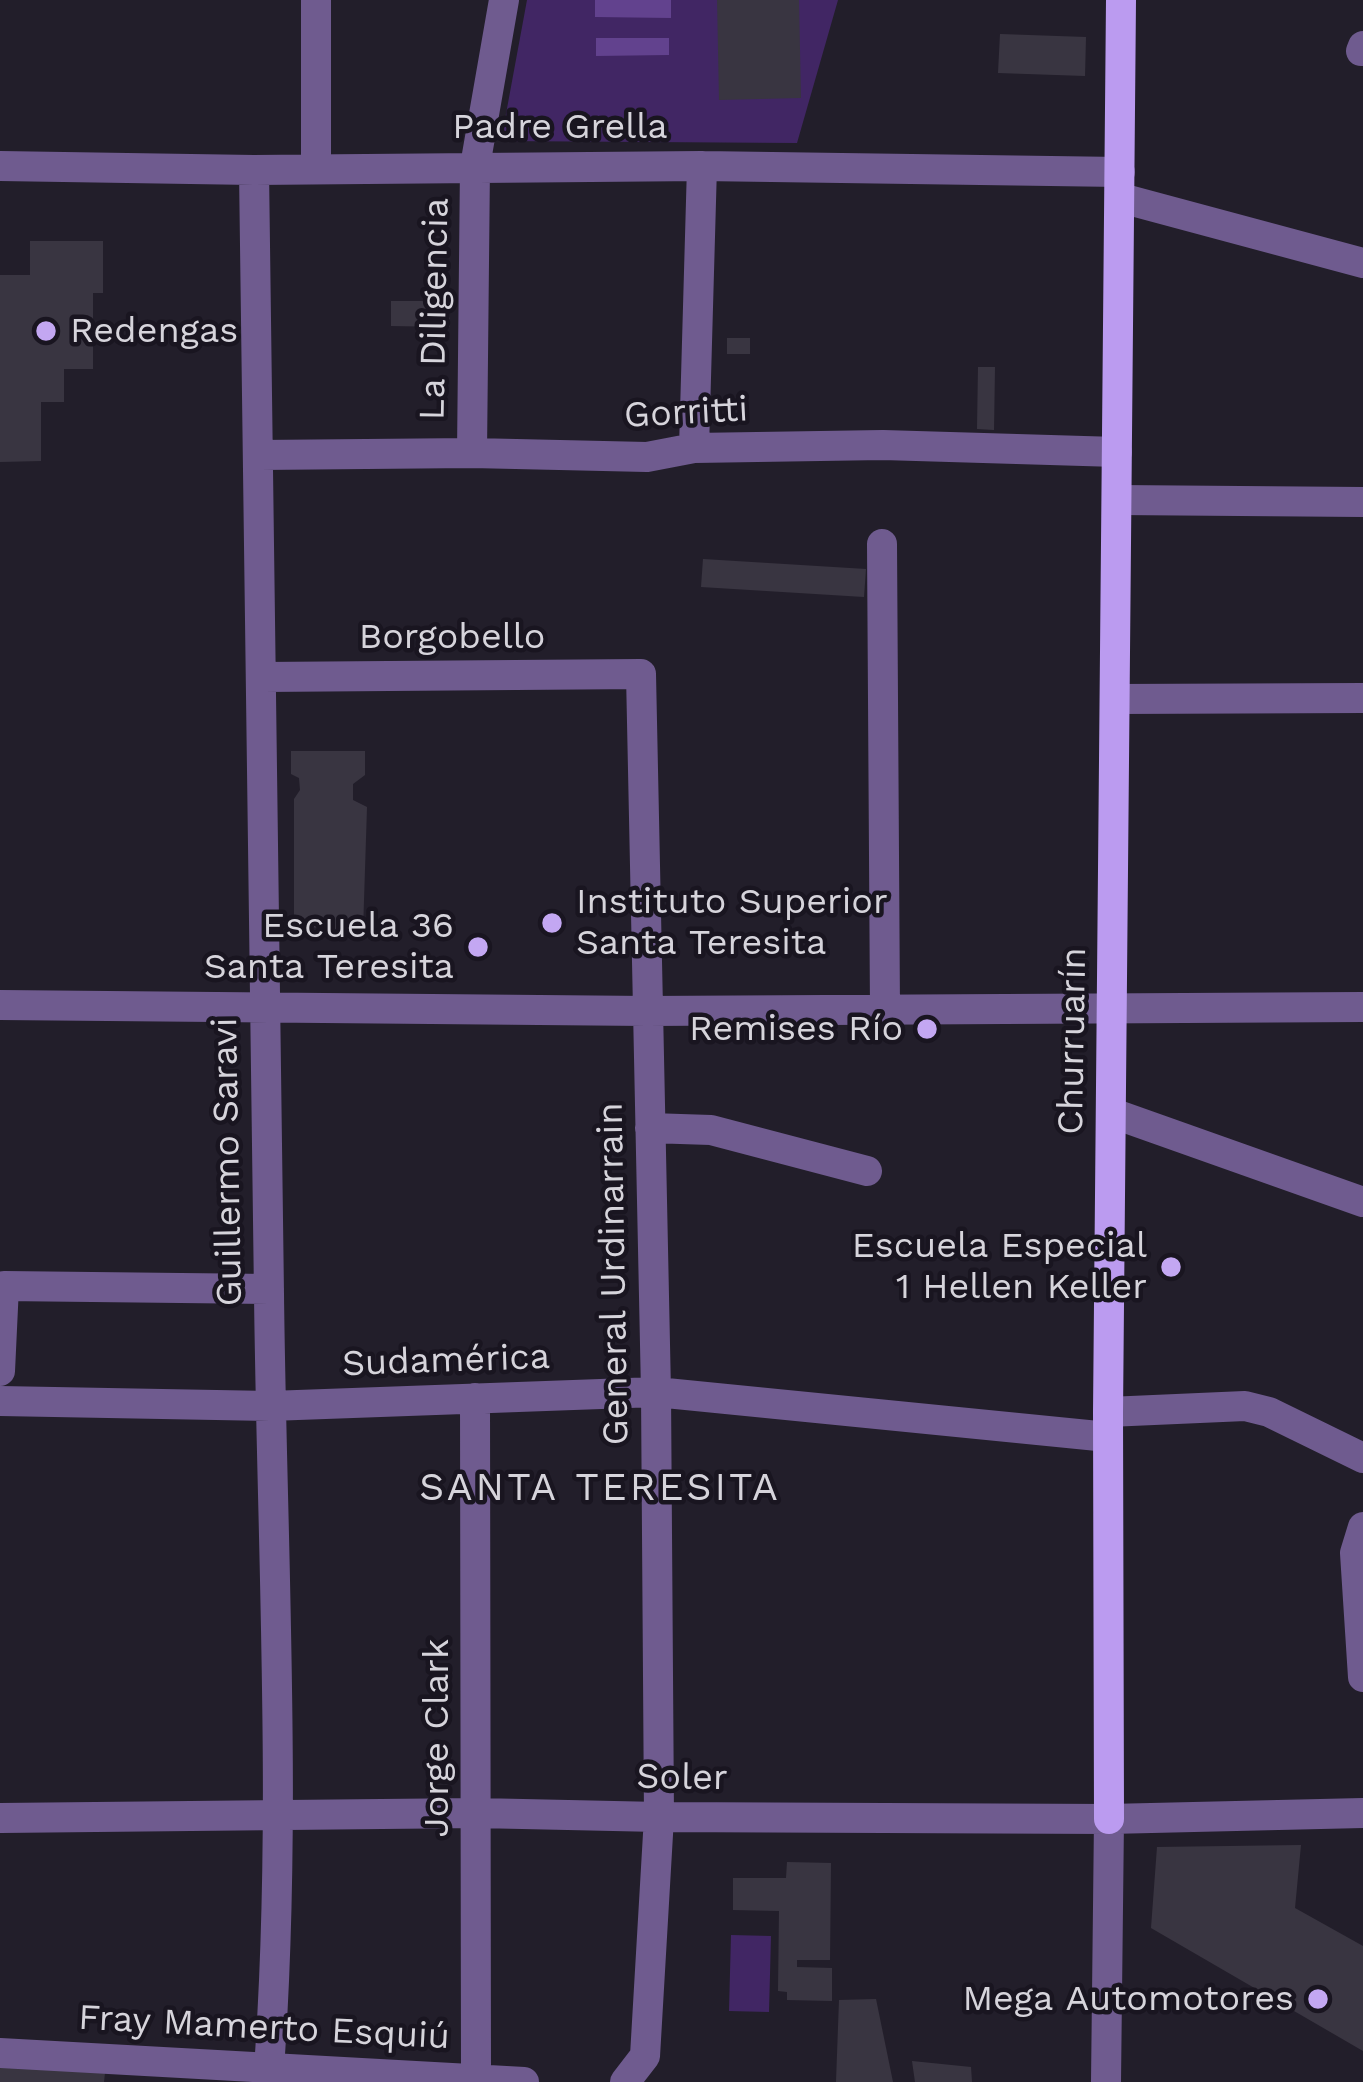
<!DOCTYPE html>
<meta charset="utf-8">
<style>
body{margin:0}
canvas{display:block;background:#221e2a}
</style>
<canvas width="1363" height="2082"></canvas>
<script>
const c = document.querySelector('canvas').getContext('2d');
c.lineJoin = 'round';
function fillPath(path, color) { c.fillStyle = color; c.fill(path, 'evenodd'); }
function trace(path, color, width, dash) { c.strokeStyle = color; c.lineWidth = width; c.lineCap = dash ? 'butt' : 'round'; c.setLineDash(dash || []); c.stroke(path); }
function drawText(font, color, halo, rows, align = 'center') {
  c.font = font + ' "Work Sans",sans-serif'; c.lineWidth = 9; c.setLineDash([]); c.textBaseline = 'middle'; c.strokeStyle = halo; c.fillStyle = color; for (const [text, x, y, turn = 0] of rows) {
    c.save(); c.translate(x, y); c.rotate((+turn || 0) * Math.PI / 180); c.textAlign = isNaN(turn) ? turn : align; if (halo) c.strokeText(text, 0, 0); c.fillText(text, 0, 0); c.restore();
  }
}
const green = new Path2D(`
 M527,0h311l-41,143 -296,-2z
 M731,1935l40,1 -2,76 -40,-1z`);
const water = new Path2D(`
 M595,0h76v18l-76,-1z
 M596,38h73v17l-73,1z`);
const building = new Path2D(`
 M717,0h82l2,98 -82,2z
 M1000,34l86,3 -1,39 -87,-3z
 M30,241h73v52h-10v76h-29v33h-23v59l-41,1v-187h30z
 M391,301h59v26l-59,-1z
 M727,338h23v16h-23z
 M978,367h17l-1,63 -17,-1z
 M703,559l163,10 -2,28 -163,-10z
 M291,751h74v24l-12,9v16l14,7 -4,124 -69,-5v-127l6,-9 -1,-12 -8,-4z
 M1301,1845l-6,63 68,38v105l-212,-123 6,-81z
 M787,1862l44,1 -1,97h-33v7l35,1v33l-45,-1v-8l-9,-1 1,-80 -46,-1v-32h53z
 M876,1999l17,83h-57l3,-82z
 M912,2061l59,6 1,15h-57z
 M0,2066l105,7 -1,9h-104z`);
const minor = new Path2D(`
 M316,0v167
 M1361,51l2,-5
 M0,166l254,4 448,-4 418,6
 M254,170c8,374 9,749 15,1124 3,262 19,526 -1,788
 M1121,198l242,65
 M694,448l8,-282
 M472,453l3,-287 29,-166
 M260,455l212,-2 175,4 47,-9 189,-3 234,7
 M1118,500l245,2
 M882,544l3,466
 M263,677l378,-3 15,718 3,425 -14,239 -20,26
 M1116,699l247,-1
 M0,1005l647,6 716,-4
 M1112,1113l251,89
 M650,1128l61,2 156,41
 M0,1371l4,-85 265,3
 M475,1398l1,681
 M0,1401l270,5 386,-14 452,45
 M1108,1412l137,-6 24,6 94,46
 M1363,1527l-8,26 8,124
 M0,1818l477,-5 182,4 450,2 254,-6
 M0,2053l524,29
 M1106,2082l3,-263`);
const major = new Path2D(`
 M1109,1819l-1,-407 13,-1412`);
const markers = [
 [46,331,12,"#c3a7f2"],
 [552,923,12,"#c3a7f2"],
 [478,947,12,"#c3a7f2"],
 [927,1029,12,"#c3a7f2"],
 [1171,1267,12,"#c3a7f2"],
 [1318,1999,12,"#c3a7f2"]
];
const streetNames = [
 ["Padre Grella",560,127],
 ["La Diligencia",435,309,-89],
 ["Gorritti",686,413,-3],
 ["Borgobello",452,637],
 ["Churruarín",1073,1041,-89],
 ["Guillermo Saravi",228,1162,-91],
 ["General Urdinarrain",614,1274,-91],
 ["Sudamérica",446,1361,-2],
 ["Jorge Clark",437,1738,-90],
 ["Soler",682,1778,1],
 ["Fray Mamerto Esquiú",264,2028,3]
];
const poiNames = [
 ["Redengas",70,331,"left"],
 ["Instituto Superior",576,902,"left"],
 ["Santa Teresita",576,943,"left"],
 ["Escuela 36",454,926],
 ["Santa Teresita",454,967],
 ["Remises Río",903,1029],
 ["Escuela Especial",1147,1246],
 ["1 Hellen Keller",1147,1287],
 ["Mega Automotores",1294,1999]
];
const neighbourhoodNames = [
 ["SANTA TERESITA",600,1489]
];
fillPath(green, '#412664');
fillPath(water, '#62428e');
fillPath(building, '#393541');
trace(minor, '#6f5b8f', 30);
trace(major, '#bb9bf0', 30);
for (const [x, y, r, color] of markers) { const dot = new Path2D(); dot.arc(x, y, r, 0, 2 * Math.PI); c.fillStyle = color; c.fill(dot); trace(dot, '#191520', 4.5); }
drawText('36px', '#d6d4db', '#191520', streetNames);
drawText('36px', '#d6d4db', '#191520', poiNames, 'right');
c.letterSpacing = '3px';
drawText('39px', '#d6d4db', '#191520', neighbourhoodNames);
c.letterSpacing = '0px';
</script>
